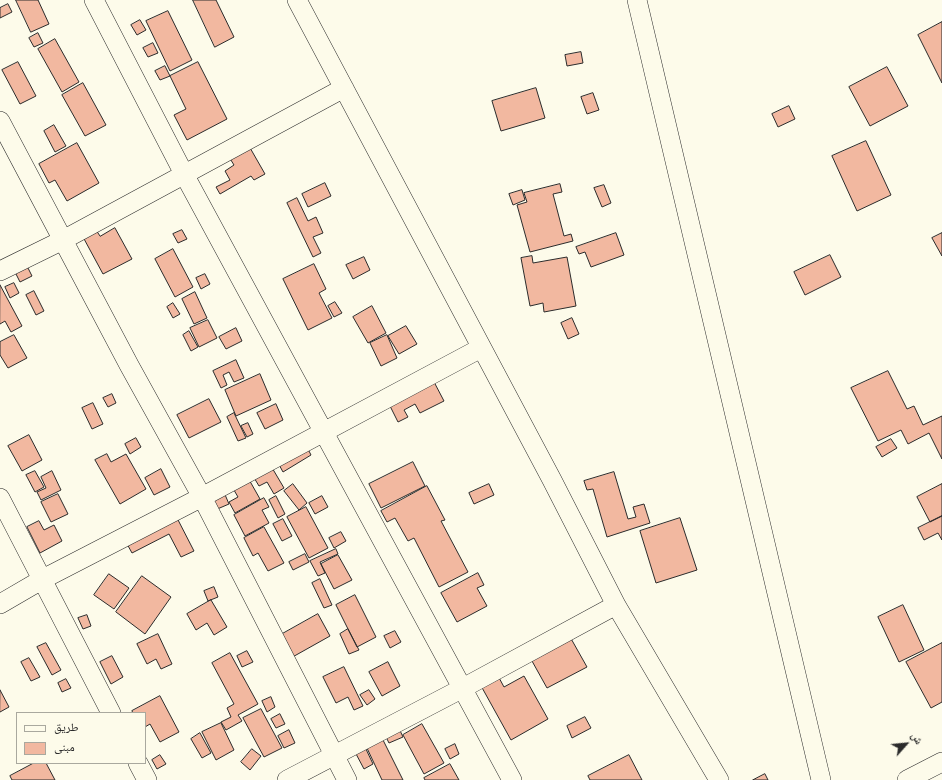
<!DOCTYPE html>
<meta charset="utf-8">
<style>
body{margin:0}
#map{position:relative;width:942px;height:780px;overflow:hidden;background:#fdfbea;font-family:"Source Sans 3","Noto Naskh Arabic",sans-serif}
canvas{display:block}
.legend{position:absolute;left:16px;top:712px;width:130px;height:52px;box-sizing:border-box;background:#fdfbea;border:1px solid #a9a89e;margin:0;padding:5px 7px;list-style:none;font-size:12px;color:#2b2b2b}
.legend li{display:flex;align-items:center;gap:8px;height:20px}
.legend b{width:20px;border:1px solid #a9a89e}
.north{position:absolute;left:886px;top:724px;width:40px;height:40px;-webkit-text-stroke:3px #fdfbea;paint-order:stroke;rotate:63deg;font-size:11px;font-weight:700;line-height:16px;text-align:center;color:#2b2b2b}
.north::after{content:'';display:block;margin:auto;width:14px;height:18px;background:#2b2b2b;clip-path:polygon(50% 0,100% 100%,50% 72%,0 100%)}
</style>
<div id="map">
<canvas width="942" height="780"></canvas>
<ul class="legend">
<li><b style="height:5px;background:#fdfbea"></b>طريق</li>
<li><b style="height:11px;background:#f2b8a0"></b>مبنى</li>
</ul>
<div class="north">ش</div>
</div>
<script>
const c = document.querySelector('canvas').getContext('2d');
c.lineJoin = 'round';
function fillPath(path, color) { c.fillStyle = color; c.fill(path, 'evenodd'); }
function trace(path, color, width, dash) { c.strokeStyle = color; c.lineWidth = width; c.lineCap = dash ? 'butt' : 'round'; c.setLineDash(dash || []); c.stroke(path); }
const building = new Path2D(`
 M16,0h22l11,24 -18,8z
 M193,0h23l18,37 -19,10z
 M8,4l4,8 -12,6v-10z
 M168,11l24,49 -22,11 -24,-50z
 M140,20l6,10 -9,5 -6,-10z
 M942,22v61l-24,-48z
 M38,33l5,10 -9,4 -5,-9z
 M55,39l24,43 -17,10 -24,-43z
 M153,43l5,10 -10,4 -5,-9z
 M581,52l2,11 -16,3 -2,-11z
 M18,62l18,34 -16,8 -18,-34z
 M198,62l29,57 -40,21 -13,-25 12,-6 -16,-33z
 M165,66l5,10 -10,4 -5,-9z
 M887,67l21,39 -38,20 -21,-39z
 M83,83l23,42 -21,11 -23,-41z
 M536,88l9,30 -44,13 -9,-30z
 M593,93l6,17 -12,4 -6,-17z
 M789,106l6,13 -17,8 -6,-13z
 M54,125l12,21 -11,6 -11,-21z
 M866,141l25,54 -34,16 -25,-55z
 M77,143l22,40 -32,18 -12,-21 -6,3 -10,-19z
 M249,146l16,28 -11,6 -3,-4 -31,18 -4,-7 14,-7 -5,-9 9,-6 -5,-8z
 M325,183l6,13 -23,11 -6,-13z
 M560,184l2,8 -9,2 11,42 7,-2 2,7 -43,11 -13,-47 10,-3 -3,-9z
 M604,185l7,18 -9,4 -8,-19z
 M522,190l3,10 -12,5 -4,-11z
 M297,198l11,23 8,-4 7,16 -10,4 8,16 -8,4 -26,-54z
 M115,228l17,31 -29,15 -20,-37 13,-7 4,6z
 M182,230l5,9 -9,4 -5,-9z
 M616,233l8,22 -33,12 -6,-15 -6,2 -3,-7z
 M942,233v23l-10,-18z
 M173,249l20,38 -18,10 -20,-38z
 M830,255l11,22 -36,18 -11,-23z
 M532,256l1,7 34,-6 9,49 -32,6 -1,-9 -13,3 -9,-48z
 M364,257l6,13 -17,9 -7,-14z
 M314,264l12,25 -7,4 13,25 -24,12 -25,-51z
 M27,266l5,10 -12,6 -5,-10z
 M205,274l5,10 -9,5 -5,-11z
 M14,283l5,10 -9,5 -5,-11z
 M0,285l22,41 -11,6 -6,-11 -5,3z
 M34,291l10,20 -8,4 -10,-20z
 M195,292l12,26 -13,6 -12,-25z
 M335,302l7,11 -8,4 -6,-11z
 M173,303l7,11 -7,4 -6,-11z
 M372,306l14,27 -18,10 -15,-26z
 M572,318l7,16 -11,5 -7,-16z
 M208,320l9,18 -18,9 -9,-19z
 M406,326l11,18 -18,10 -11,-18z
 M236,328l6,13 -16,8 -7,-12z
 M189,331l9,16 -7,4 -8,-16z
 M14,335l13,23 -19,10 -8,-13v-13z
 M387,335l10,23 -16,8 -11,-23z
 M236,360l8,18 -10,4 -5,-10 -6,3 4,10 -6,3 -8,-17z
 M888,371l19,38 7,-3 9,19 19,-9v43l-13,-26 -21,11 -7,-14 -23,11 -27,-53z
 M260,374l11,26 -35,16 -11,-26z
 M433,380l11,21 -24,12 -5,-9 -11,6 4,7 -10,5 -9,-18z
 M112,394l4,9 -8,4 -5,-9z
 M209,399l12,23 -32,16 -12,-23z
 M93,403l10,21 -11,5 -10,-21z
 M276,404l7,16 -18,9 -8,-16z
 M234,413l12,25 -8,3 -11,-24z
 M248,423l5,11 -6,3 -6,-11z
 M29,435l13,25 -20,11 -14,-25z
 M136,438l5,9 -11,7 -5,-10z
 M891,439l6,9 -15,9 -6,-10z
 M306,445l5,10 -28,17 -6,-11z
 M107,454l4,8 15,-8 20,35 -26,15 -25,-44z
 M413,462l12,24 -44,22 -12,-24z
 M271,466l13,22 -10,6 -7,-12 -8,4 -6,-10z
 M161,469l9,18 -16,8 -9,-17z
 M35,471l9,16 -9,5 -9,-17z
 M52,471l9,19 -20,10 -4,-8 9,-4 -5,-11z
 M614,472l14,47 8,-2 -3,-10 11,-3 6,19 -43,14 -14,-48 -6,1 -3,-9z
 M247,476l13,23 -25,14 -6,-11 9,-5 -7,-12z
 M293,484l14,19 -8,7 -15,-19z
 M489,484l5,11 -20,9 -5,-11z
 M942,484v32l-12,6 -13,-25z
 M427,486l18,34 -4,1 27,51 -29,15 -25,-49 -6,3 -13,-23 -8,4 -6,-11z
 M223,490l6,14 -14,6 -6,-14z
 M58,494l10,20 -17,8 -10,-20z
 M276,496l9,18 -7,4 -9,-18z
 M322,496l6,11 -13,7 -6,-11z
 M264,498l5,9 -7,3 7,13 -24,13 -11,-21z
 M306,507l22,41 -19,10 -22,-41z
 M176,516l18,35 -13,6 -12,-23 -37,19 -6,-11z
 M942,516v24l-4,-7 -14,7 -6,-12z
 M680,518l17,52 -41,13 -16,-52z
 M283,519l9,17 -10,5 -9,-17z
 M39,521l5,9 10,-5 8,16 -22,12 -13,-26z
 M264,527l20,36 -16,8 -10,-18 -5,3 -9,-18z
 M341,532l5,9 -12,7 -5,-10z
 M336,549l2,5 -18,8 5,11 -7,3 -8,-15z
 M305,554l4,8 -16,8 -4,-8z
 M338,555l14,25 -18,9 -13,-25z
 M478,573l6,12 -7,3 10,18 -30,16 -16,-29z
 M109,574l20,14 -15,21 -20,-14z
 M142,576l29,21 -26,37 -29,-22z
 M320,579l12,26 -8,3 -12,-25z
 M214,587l4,10 -10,4 -4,-10z
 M355,595l21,42 -19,10 -21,-42z
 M211,600l16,27 -13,8 -7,-12 -11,7 -9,-16z
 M903,605l21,45 -25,12 -21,-45z
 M318,614l12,22 -41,23 -12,-22z
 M87,615l4,11 -8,3 -5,-11z
 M348,629l11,21 -10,4 -9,-20z
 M395,631l6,11 -11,6 -6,-12z
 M158,634l14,30 -11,5 -5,-10 -9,5 -10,-20z
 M569,635l18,32 -40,21 -15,-27z
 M46,643l15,27 -9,5 -15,-28z
 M942,643v59l-11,6 -25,-46z
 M247,651l6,11 -11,5 -5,-11z
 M230,653l28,51 -20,11 4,6 -16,9 -5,-8 10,-5 -4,-9 7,-4 -22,-41z
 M112,656l11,21 -12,7 -11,-22z
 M29,658l11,19 -9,4 -10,-19z
 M388,662l12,24 -18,10 -13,-24z
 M344,667l19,39 -9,4 -6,-13 -12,6 -13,-26z
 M497,674l7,13 20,-11 24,43 -37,21 -31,-56z
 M66,679l5,9 -9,4 -4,-9z
 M0,690l9,17 -9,5z
 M369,690l6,9 -8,6 -7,-10z
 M160,696l19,36 -19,10 -10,-18 -5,3v-14h-12l-1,-2z
 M271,697l4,10 -8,5 -5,-11z
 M261,709l21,39 -18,9 -21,-39z
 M280,714l5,10 -9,4 -5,-9z
 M585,717l6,11 -19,10 -5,-12z
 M221,723l13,27 -18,10 -14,-28z
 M397,724l6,13 -14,6 -6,-12z
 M422,724l22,39 -20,11 -21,-39z
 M289,730l6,13 -11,5 -6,-12z
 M200,733l11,20 -9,5 -11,-19z
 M382,738l21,42h-21l-16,-34z
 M455,744l4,10 -9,5 -5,-10z
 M365,747l8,17 -9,5 -9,-17z
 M252,749l9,7 -11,14 -9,-8z
 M160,755l6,9 -9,5 -5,-9z
 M629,755l13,25h-52l-2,-4z
 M34,763h12l9,17h-43l-2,-4z
 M450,764l9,16h-34l-1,-2z
 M765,774l3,6h-15z`);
const minor = new Path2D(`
 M94,0l90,174 328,606
 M297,0l255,480 64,125 103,175
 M637,0l184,780
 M0,121l129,244 73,132 145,283
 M0,271l63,-31 281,-152
 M0,498l111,215
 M0,604l43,-25 159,-82 279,-149
 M138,763l9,17
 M287,780l176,-92 153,-83
 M907,780l35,-18`);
fillPath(building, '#f2b8a0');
trace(building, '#2b2b2b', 1);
trace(minor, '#2b2b2b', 20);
trace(minor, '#fdfbea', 19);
</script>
